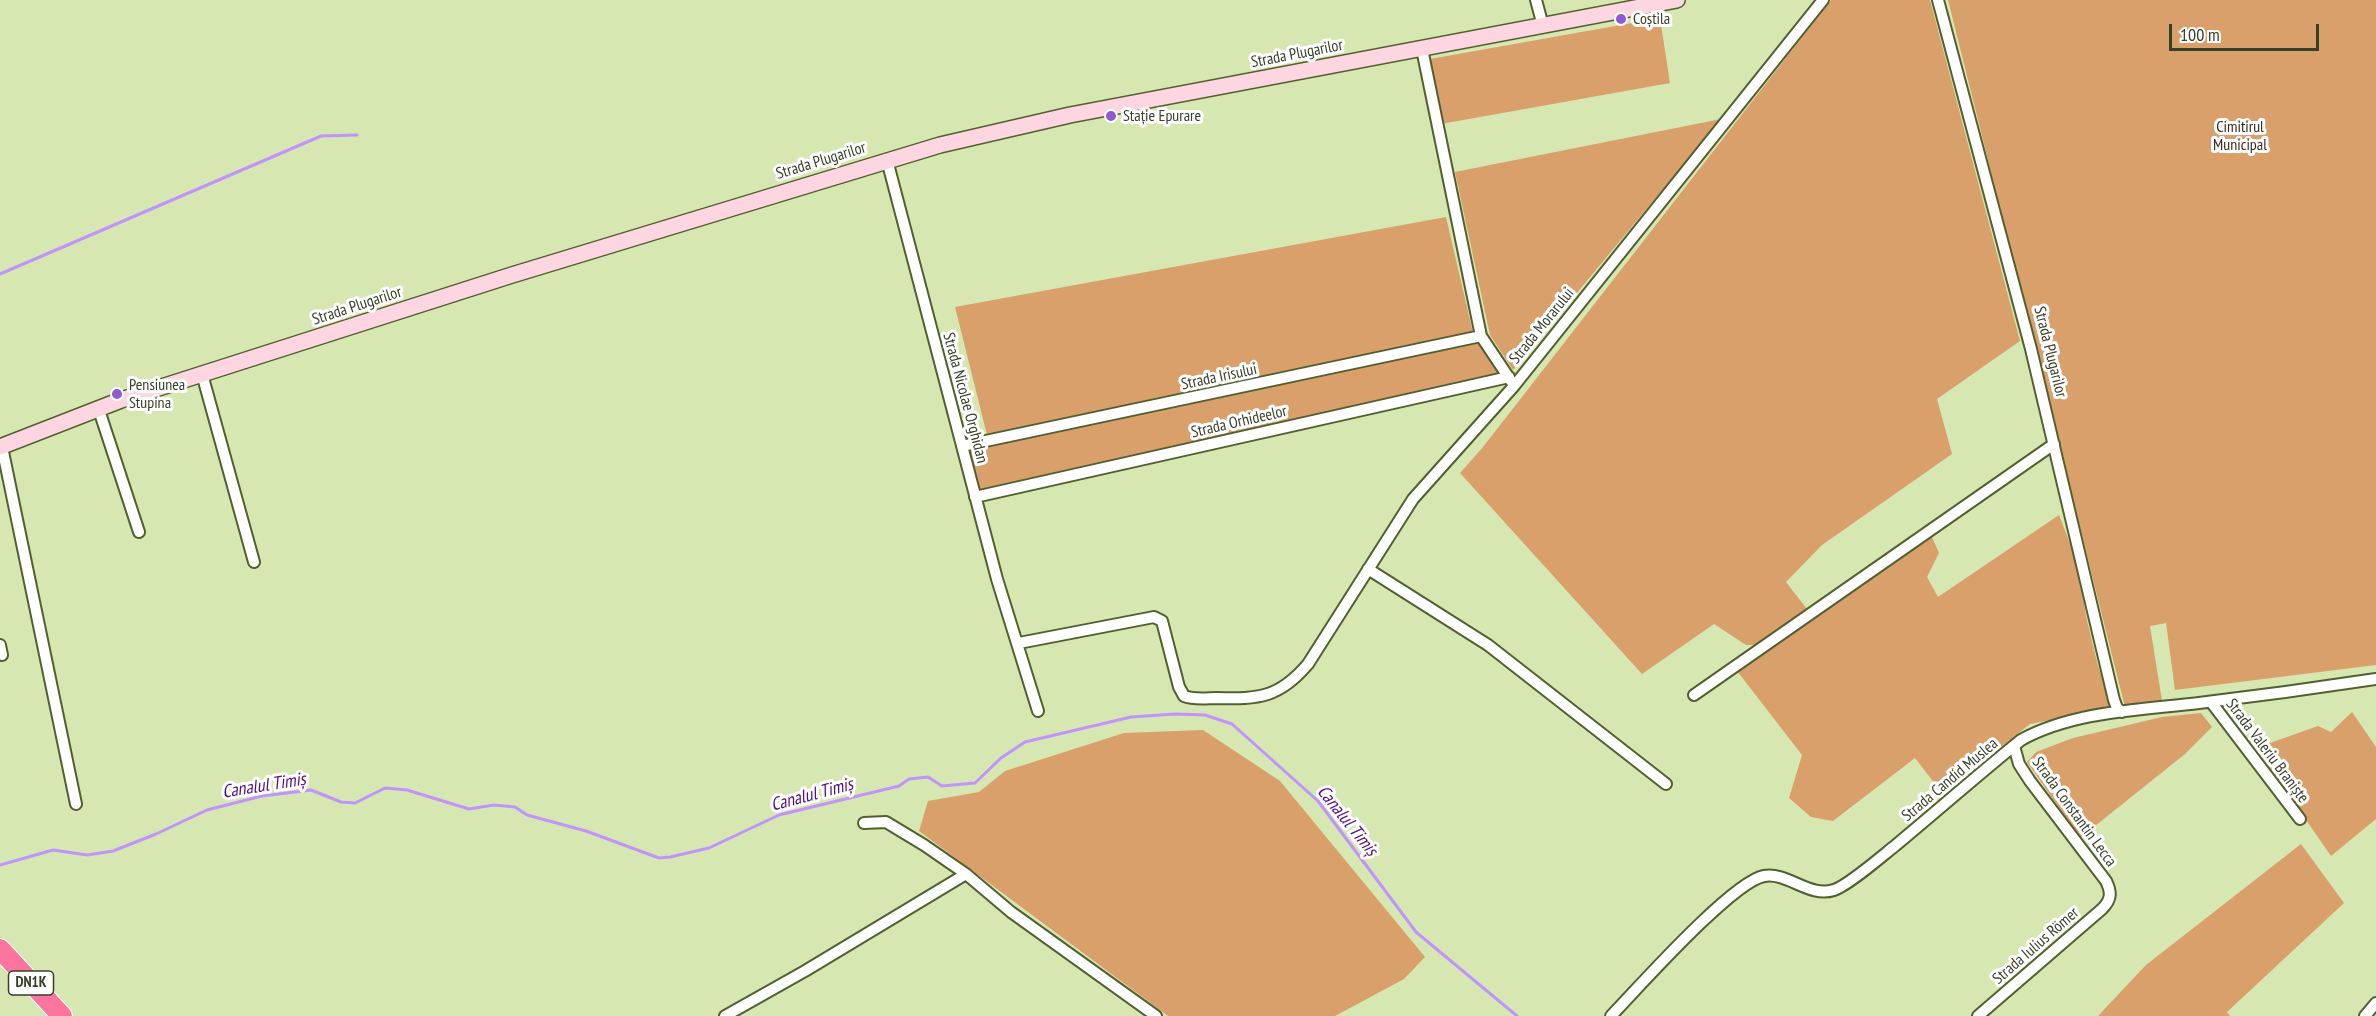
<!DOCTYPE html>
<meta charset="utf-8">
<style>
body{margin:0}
#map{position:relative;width:2376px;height:1016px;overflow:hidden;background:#d6e7b2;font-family:"PT Sans Narrow",sans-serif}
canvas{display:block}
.scale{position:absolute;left:2169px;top:24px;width:150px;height:27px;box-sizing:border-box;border:3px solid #383f29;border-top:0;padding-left:8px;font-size:18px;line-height:21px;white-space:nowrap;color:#383f29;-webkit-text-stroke:4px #fff;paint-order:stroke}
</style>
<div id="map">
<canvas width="2376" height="1016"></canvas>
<div class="scale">100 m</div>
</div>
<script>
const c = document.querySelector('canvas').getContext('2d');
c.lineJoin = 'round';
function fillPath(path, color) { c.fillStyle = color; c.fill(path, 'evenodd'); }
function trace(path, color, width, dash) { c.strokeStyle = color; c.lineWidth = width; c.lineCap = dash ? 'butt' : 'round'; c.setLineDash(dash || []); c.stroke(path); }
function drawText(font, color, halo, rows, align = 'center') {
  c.font = font + ' "PT Sans Narrow",sans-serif'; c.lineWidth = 6; c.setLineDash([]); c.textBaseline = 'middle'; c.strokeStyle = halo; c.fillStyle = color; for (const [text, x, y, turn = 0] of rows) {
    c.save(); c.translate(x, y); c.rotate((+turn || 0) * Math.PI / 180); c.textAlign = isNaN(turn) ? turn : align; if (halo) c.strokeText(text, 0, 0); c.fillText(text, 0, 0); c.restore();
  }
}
const green = new Path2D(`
 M1831,0h99l90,341 -83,58 15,55 -130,91 -36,37 24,31 121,-78 8,18 -12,24 11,20 121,-82 19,49 8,52 12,50 14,42 -82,16 -88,69 -27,-35 -82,63 -22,-4 -22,-19 13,-43 -68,-88 27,-22h-15l-32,-21 -72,50 -182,-201 23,-26z
 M1948,0h428v665l-201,25 -9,-67 -16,3 12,75 -37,6z
 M1660,18l10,65 -229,41 -11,-65z
 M1721,119l-208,251 -23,-35 -35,-163z
 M1446,217l27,116 30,41 -523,115 -11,-40 18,-14 -32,-128z
 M2352,712l24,35v72l-45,37 -75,-108 62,-22 13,6z
 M2201,713l11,14 -27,27 -105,84 -53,-76 9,-10 37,-14 89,-21z
 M1203,730l77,51 145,176 -21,22 -69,37h-167l-249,-185 9,-30 51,-9 26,-21 119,-38z
 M2301,844l43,59 -117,109 3,4h-132l48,-51z`);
const stream = new Path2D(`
 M0,274l321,-138 36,-1
 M0,865l53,-15 34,5 26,-4 43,-17 51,-24 55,-14 49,-6 30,12 14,1 30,-15 22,2 62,19 25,-4 21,2 12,8 59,16 73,27 11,-1 39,-9 70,-33 120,-29 10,-7 19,-2 14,9 33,-3 26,-25 24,-16 106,-25 44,-3 30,1 27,9 86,77 98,131 101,84`);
const street = new Path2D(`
 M1536,0l7,26
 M1938,0l93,349 83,351 3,8 5,4
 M1422,49l59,287 30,45
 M887,160l110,419 41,132
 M202,374l52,188
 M98,407l41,125
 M962,446l519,-110
 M2,447l74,357
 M975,497l534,-120
 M1368,569l120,76 178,139
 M1019,643l135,-26 8,4 17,66 5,9c10,4 23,2 33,2 42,1 62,0 91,-34l105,-165 101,-113 309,-386
 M0,645l2,10
 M1694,695l360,-251
 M2211,702l89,117
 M864,823l22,-1 38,23 42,29 45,38 145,104
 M725,1016l80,-45 161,-97
 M1611,1016c27,-28 121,-134 153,-140 24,-4 45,22 70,14 15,-5 48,-34 62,-45 42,-35 83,-71 125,-105 53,-29 119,-30 178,-37 59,-7 118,-15 177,-24
 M1978,1016l124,-107c9,-9 10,-16 4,-28l-76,-100 -11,-17 -5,-18
 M2365,1016l11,-13`);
const secondary = new Path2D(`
 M0,447l121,-47 391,-125 428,-130 130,-30 607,-115`);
const highway = new Path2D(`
 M0,949l62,67`);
const markers = [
 [1621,19,6,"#9159d1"],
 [1111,116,6,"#9159d1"],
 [117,394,6,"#9159d1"]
];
const shields = [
 [31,983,45]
];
const shieldNames = [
 ["DN1K",31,983]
];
const poiNames = [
 ["Coștila",1633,19],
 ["Stație Epurare",1123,116],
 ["Pensiunea",129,385],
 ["Stupina",129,403]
];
const streetNames = [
 ["Strada Plugarilor",1297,54,-11],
 ["Strada Plugarilor",821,161,-17],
 ["Strada Plugarilor",357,306,-18],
 ["Strada Morarului",1542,326,-51],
 ["Strada Plugarilor",2050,352,76],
 ["Strada Irisului",1219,377,-12],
 ["Strada Nicolae Orghidan",965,398,75],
 ["Strada Orhideelor",1239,422,-13],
 ["Strada Valeriu Braniște",2267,751,53],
 ["Strada Candid Muslea",1950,780,-40],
 ["Strada Constantin Lecca",2074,812,54],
 ["Strada Iulius Römer",2036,946,-41]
];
const parkNames = [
 ["Cimitirul",2240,127],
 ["Municipal",2240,145]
];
const waterNames = [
 ["Canalul Timiș",264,786,-9],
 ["Canalul Timiș",812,795,-15],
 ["Canalul Timiș",1347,821,51]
];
fillPath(green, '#d9a06c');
trace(stream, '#c094fb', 3);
trace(street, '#526030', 14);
trace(secondary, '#526030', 18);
trace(highway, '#fff', 22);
trace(street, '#fff', 10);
trace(secondary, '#fed6e2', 15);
trace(highway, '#fc759f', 20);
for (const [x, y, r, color] of markers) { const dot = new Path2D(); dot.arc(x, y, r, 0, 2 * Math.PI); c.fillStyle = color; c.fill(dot); trace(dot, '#fff', 2); }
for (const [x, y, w] of shields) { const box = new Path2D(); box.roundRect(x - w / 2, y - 12, w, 24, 4.5); c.fillStyle = '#fff'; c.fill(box); trace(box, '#383f29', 1.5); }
drawText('bold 15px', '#383f29', null, shieldNames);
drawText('16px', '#383f29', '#fff', poiNames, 'left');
drawText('16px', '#383f29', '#fff', streetNames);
drawText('16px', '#3a291a', '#fff', parkNames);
drawText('italic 18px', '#520c88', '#fff', waterNames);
</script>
